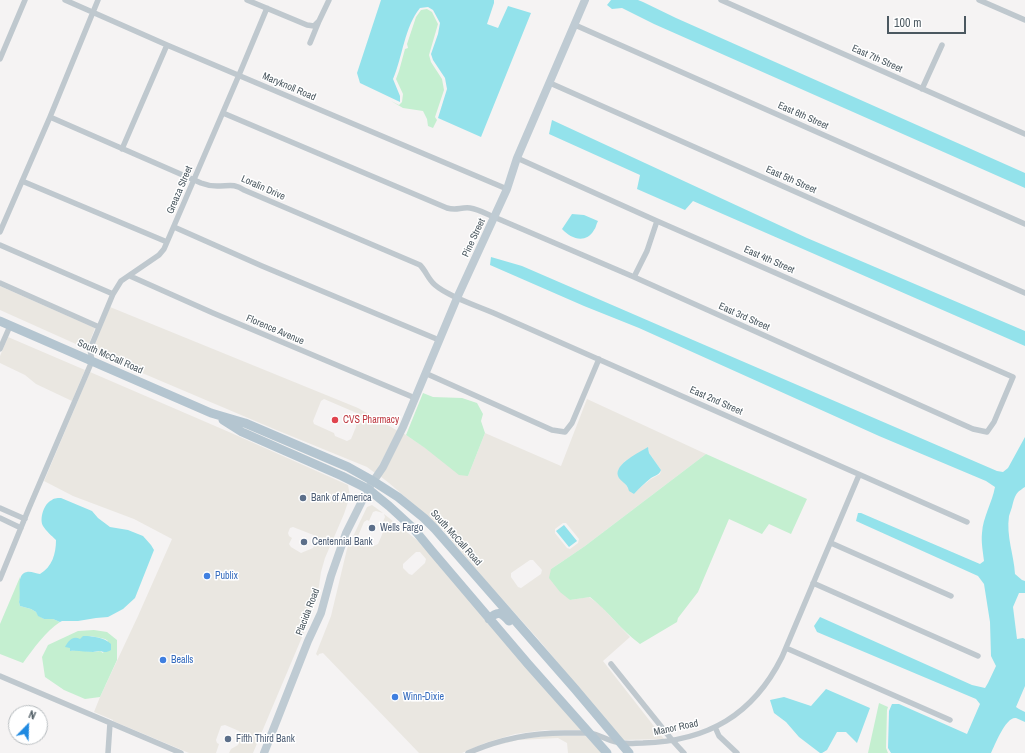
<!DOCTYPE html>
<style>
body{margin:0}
#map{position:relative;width:1025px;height:753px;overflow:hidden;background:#f5f3f3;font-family:"Archivo Narrow",sans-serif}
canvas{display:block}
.north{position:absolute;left:8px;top:705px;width:40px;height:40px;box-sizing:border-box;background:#fff;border:1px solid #b7bcbf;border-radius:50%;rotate:23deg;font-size:11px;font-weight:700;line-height:16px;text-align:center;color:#4b5860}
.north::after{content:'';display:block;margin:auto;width:14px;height:18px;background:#208ae1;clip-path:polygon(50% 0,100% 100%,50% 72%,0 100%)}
.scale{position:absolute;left:887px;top:16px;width:79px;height:18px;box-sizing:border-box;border:2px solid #4b5860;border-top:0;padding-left:5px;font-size:12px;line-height:14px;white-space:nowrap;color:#4b5860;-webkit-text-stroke:3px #fff;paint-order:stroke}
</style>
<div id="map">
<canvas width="1025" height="753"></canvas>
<div class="north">N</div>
<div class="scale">100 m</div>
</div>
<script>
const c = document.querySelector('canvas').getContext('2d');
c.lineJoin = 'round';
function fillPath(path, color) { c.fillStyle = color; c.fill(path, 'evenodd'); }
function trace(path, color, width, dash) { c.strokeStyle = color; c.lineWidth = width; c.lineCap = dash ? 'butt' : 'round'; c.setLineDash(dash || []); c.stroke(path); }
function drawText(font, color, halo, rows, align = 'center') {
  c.font = font + ' "Archivo Narrow",sans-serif'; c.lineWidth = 3; c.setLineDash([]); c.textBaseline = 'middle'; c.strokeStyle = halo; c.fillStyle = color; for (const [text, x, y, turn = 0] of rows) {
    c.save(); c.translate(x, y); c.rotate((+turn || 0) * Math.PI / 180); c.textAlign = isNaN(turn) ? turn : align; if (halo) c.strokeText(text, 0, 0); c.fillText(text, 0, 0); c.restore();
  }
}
const commercial = new Path2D(`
 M0,286l95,42 -8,21 -87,-39z
 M110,307l248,101 40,23 -23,42 -8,-6 -93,-38 -146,-62 -35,-15v-3zM324,399l35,15 1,3 -2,4 -2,1v5l-5,12 -4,2 -12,-5 -1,-3 -20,-9 -1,-3 8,-20z
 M8,337l77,33 -13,31 -36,-17 -11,-9 -25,-12v-7z
 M90,372l139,60 119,53 2,11 -6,18 -19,44 -4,14 -2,14 -4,16 -10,28 -52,123h-24l2,-4 7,-4 2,-6v-3l1,-2 -2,-3 -14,-6 -4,1 -5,14 1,3 2,1 -3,9h-27l-76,-32v-1l-19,-8 6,-15 38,-81 34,-77 -38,-20 -61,-23 -29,-15zM293,527l23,9 2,3 -5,9 -12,5 -10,-6 -2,-3 3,-6 -3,-2 -1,-3 2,-5z
 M587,399l119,55 -121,92 -22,15 -12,8 19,31 19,-3 11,8 30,32 -27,24 61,78 -42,1 -84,-101 -51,-57 -45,-53 -53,-46 -9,-7 23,-43 65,43 17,-43 76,33zM649,449v4l12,17 -1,4 -9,5 -14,11 -3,4 -6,-6 -5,-7 -5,-11 7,-9zM563,523h3l13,16 -1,4 -8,6 -3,-1 -12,-15v-4zM530,560h3l9,10 -1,4 -20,14 -3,-1 -7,-10v-4z
 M372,505l11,8 -7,-2 -3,1 -4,9 -2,-1 -3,2 -6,14 1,3 15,7 4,-2 6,-14 -2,-4h-1l4,-9 -1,-3 34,27 166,189h-39l-30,4 -30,9 -23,10h-43l-96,-100 -4,1 -1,2 -2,-2 15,-38 16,-67 20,-42zM416,552h4l6,7 -1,4 -13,12 -3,-1 -6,-6v-4z
 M545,736h44l14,17h-35l-1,-10 -9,-5 -40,2 -24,6 21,-6z`);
const green = new Path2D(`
 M427,9l5,3 6,12 -9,31 2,7 11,17 2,11 -9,27 2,3 -4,8 -5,-2 -1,-7 -4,-8 -20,-3 -12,-7 8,4 3,-3 1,-8 -7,-15 3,-8 6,-22 3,-1 -1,-4 9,-27 5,-7z
 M423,393l10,4 29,1 15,5 6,11 -2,7 4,12 -17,43 -9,-1 -34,-27 -19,-13z
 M706,454l101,45 -16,35 -22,-10 -7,10 -33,-15 -31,73 -20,26 -1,4 -37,22c-19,-14 -32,-33 -50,-47l-20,3 -10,-8 -11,-14 2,-9 12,-8 22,-15z
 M20,577v21l-1,4 1,4 11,3 5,3 3,4 5,3h9l7,3c-15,10 -26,26 -37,41l-23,-9v-30z
 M94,630l13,2 10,8v20l-17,37 -15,2 -21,-9 -19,-13 -3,-20 6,-12 30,-14zM91,636l14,3 3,2 -5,12 -3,-2 -6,1 -18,-2 -5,1 -1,-3 10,-9z
 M879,703l9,4 -1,3 -1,38 2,5h-20z`);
const water = new Path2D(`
 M381,0h113v3l-7,21 11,4 10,-22 23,7 -50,124 -43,-19 9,-29 -2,-11 -12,-18 -2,-6 7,-20 2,-11 -7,-13 -5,-3 -8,1c-16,20 -17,48 -27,71l7,17v6l-40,-19 -3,-10z
 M611,0h27l5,2 33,16 349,155v15l-371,-164 -32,-16 -10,1 -5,-4z
 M552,120l255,118 218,93v15l-332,-145 -8,9 -48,-21 3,-14 -91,-41z
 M572,214l12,1 14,6c-2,3 -2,7 -4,9 -8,14 -23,9 -32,-1z
 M491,257l31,9 171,74 304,131 6,1 5,-4 17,-31v50c-10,6 -10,9 -13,20 -1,3 -2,6 -3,9 -3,20 5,39 6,58l7,6 3,1v12h-6l-6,14 4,32 6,-1 2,1v47l-9,21 3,2 6,3v10c-3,-1 -6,-3 -9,-4 -10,-2 -21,27 -25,35h-100l-3,-5 1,-37 3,-7h7l68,30 13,-30 -4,-5 -159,-67 -3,-6 6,-9 152,68 13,3 3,-5 8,-17 -5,-10 -1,-34 -6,-38 -6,-8 -122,-55 2,-8h3l119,51 4,-3c-1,-9 -3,-19 -2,-28 1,-16 10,-30 13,-46l-9,-6 -107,-45 -240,-108 -55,-22 -94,-41z
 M648,447l1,6 12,17c-2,5 -5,5 -10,8 -6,5 -12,10 -17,16l-5,-3c-2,-9 -9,-9 -11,-15 -4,-12 22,-24 30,-29z
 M61,498l31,13 6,7 12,9 18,3 15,6 8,9 3,5 -19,48 -12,11 -15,8 -12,1 -18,3h-16l-2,1 -7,-3h-9l-6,-3 -2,-4 -5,-3 -11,-3 -1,-4c3,-9 -4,-28 8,-30 4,-1 9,2 13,2 12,-7 16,-20 16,-34 -4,-4 -10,-9 -13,-14 -4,-7 1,-23 9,-26 2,-2 7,-2 9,-2z
 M564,525l13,16 -8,6 -13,-16z
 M83,636c9,0 21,1 28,8v6c-5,3 -6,2 -12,1 -2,0 -4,1 -6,1 -8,0 -15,-2 -23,-1v-3l-5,-1c3,-6 8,-12 15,-8z
 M826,689l44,19 -13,35 -11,-11h-9l-10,18 -5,3h-2l-21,-16 -13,-15 -12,-9 -4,-13 14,-3 27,9z`);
const street = new Path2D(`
 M65,0l102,45 340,144
 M247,0l60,25 7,1 5,-5
 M721,0l304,134
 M979,0l46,20
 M575,25l450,199
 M310,43l9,-22 10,-21
 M0,59l25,-59
 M550,83l273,121 202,89
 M922,89l20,-44
 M223,113l224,95c10,3 13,-1 23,0 8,1 17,6 24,9l140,60 339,152 14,3 7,-10 19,-45 -356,-156 -140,-63
 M50,117l151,66c5,2 10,3 16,3 12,0 17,-3 27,4l176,75c6,6 8,14 15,20 14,12 43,21 61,29l471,208
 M122,149l45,-104
 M22,181l145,61
 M174,227l88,39 177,74
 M0,232l50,-115 48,-117
 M0,245l113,49
 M130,276l83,37 202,85
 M634,277l13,-26 10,-30
 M0,283l99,44
 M0,349l10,-23
 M425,373l127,57 13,2 7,-9 27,-64
 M0,508l25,11
 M0,518l21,10
 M831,543l120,53
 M0,579l29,-71 63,-147 -2,-12 23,-55 8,-13 38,-26 5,-6 75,-174 28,-67
 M813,583l165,73
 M786,648l164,72
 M611,664l61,76 12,13
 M0,676l181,77
 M715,727l4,9 18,17
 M108,753l2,-30
 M468,753c33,-15 68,-21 104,-20 6,0 12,0 18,0 11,2 21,10 32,10 7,1 14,0 21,0 65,-2 110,-28 139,-86l77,-182`);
const secondary = new Path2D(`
 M264,753l44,-112 13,-28 10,-37 15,-43 22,-44 15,-22 20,-40 54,-129 50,-109 10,-31 68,-158`);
const primary = new Path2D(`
 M0,321l211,92 34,10 103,44 25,14 25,16 26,21 11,11 140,160 54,64
 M223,420l19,12 100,44 26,13 21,17 24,22 19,23 96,113 79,89
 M489,619c9,-9 13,-6 20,2`);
const markers = [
 [335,420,4,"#e0444e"],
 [303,498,4,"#5c6f8a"],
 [372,528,4,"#5c6f8a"],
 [304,542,4,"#5c6f8a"],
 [207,576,4,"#3f7fe0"],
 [163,660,4,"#3f7fe0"],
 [395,697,4,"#3f7fe0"],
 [228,739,4,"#5c6f8a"]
];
const streetNames = [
 ["East 7th Street",877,59,24],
 ["Maryknoll Road",289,87,23],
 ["East 6th Street",803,116,24],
 ["East 5th Street",791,180,24],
 ["Loralin Drive",263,188,24],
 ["Greaza Street",180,190,-67],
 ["Pine Street",474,238,-65],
 ["East 4th Street",769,260,24],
 ["East 3rd Street",744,317,24],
 ["Florence Avenue",275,330,23],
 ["South McCall Road",110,357,24],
 ["East 2nd Street",716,401,24],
 ["South McCall Road",456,538,48],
 ["Placida Road",308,612,-69],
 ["Manor Road",676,728,-12]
];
const healthNames = [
 ["CVS Pharmacy",343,420]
];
const serviceNames = [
 ["Bank of America",311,498],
 ["Wells Fargo",380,528],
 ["Centennial Bank",312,542],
 ["Fifth Third Bank",236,739]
];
const shopNames = [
 ["Publix",215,576],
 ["Bealls",171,660],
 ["Winn-Dixie",403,697]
];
fillPath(commercial, '#eae7e1');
fillPath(green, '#c4efd0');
fillPath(water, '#93e2eb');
trace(street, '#bfc8ce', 5.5);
trace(secondary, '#bfcbd3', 8);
trace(primary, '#b4c5d0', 9);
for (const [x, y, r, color] of markers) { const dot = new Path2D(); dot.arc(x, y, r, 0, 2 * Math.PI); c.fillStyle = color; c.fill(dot); trace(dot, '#fff', 1.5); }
drawText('10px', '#4b5860', '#fff', streetNames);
drawText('10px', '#be3a42', '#fff', healthNames, 'left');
drawText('10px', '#4e5e75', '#fff', serviceNames, 'left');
drawText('10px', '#366cbe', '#fff', shopNames, 'left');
</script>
